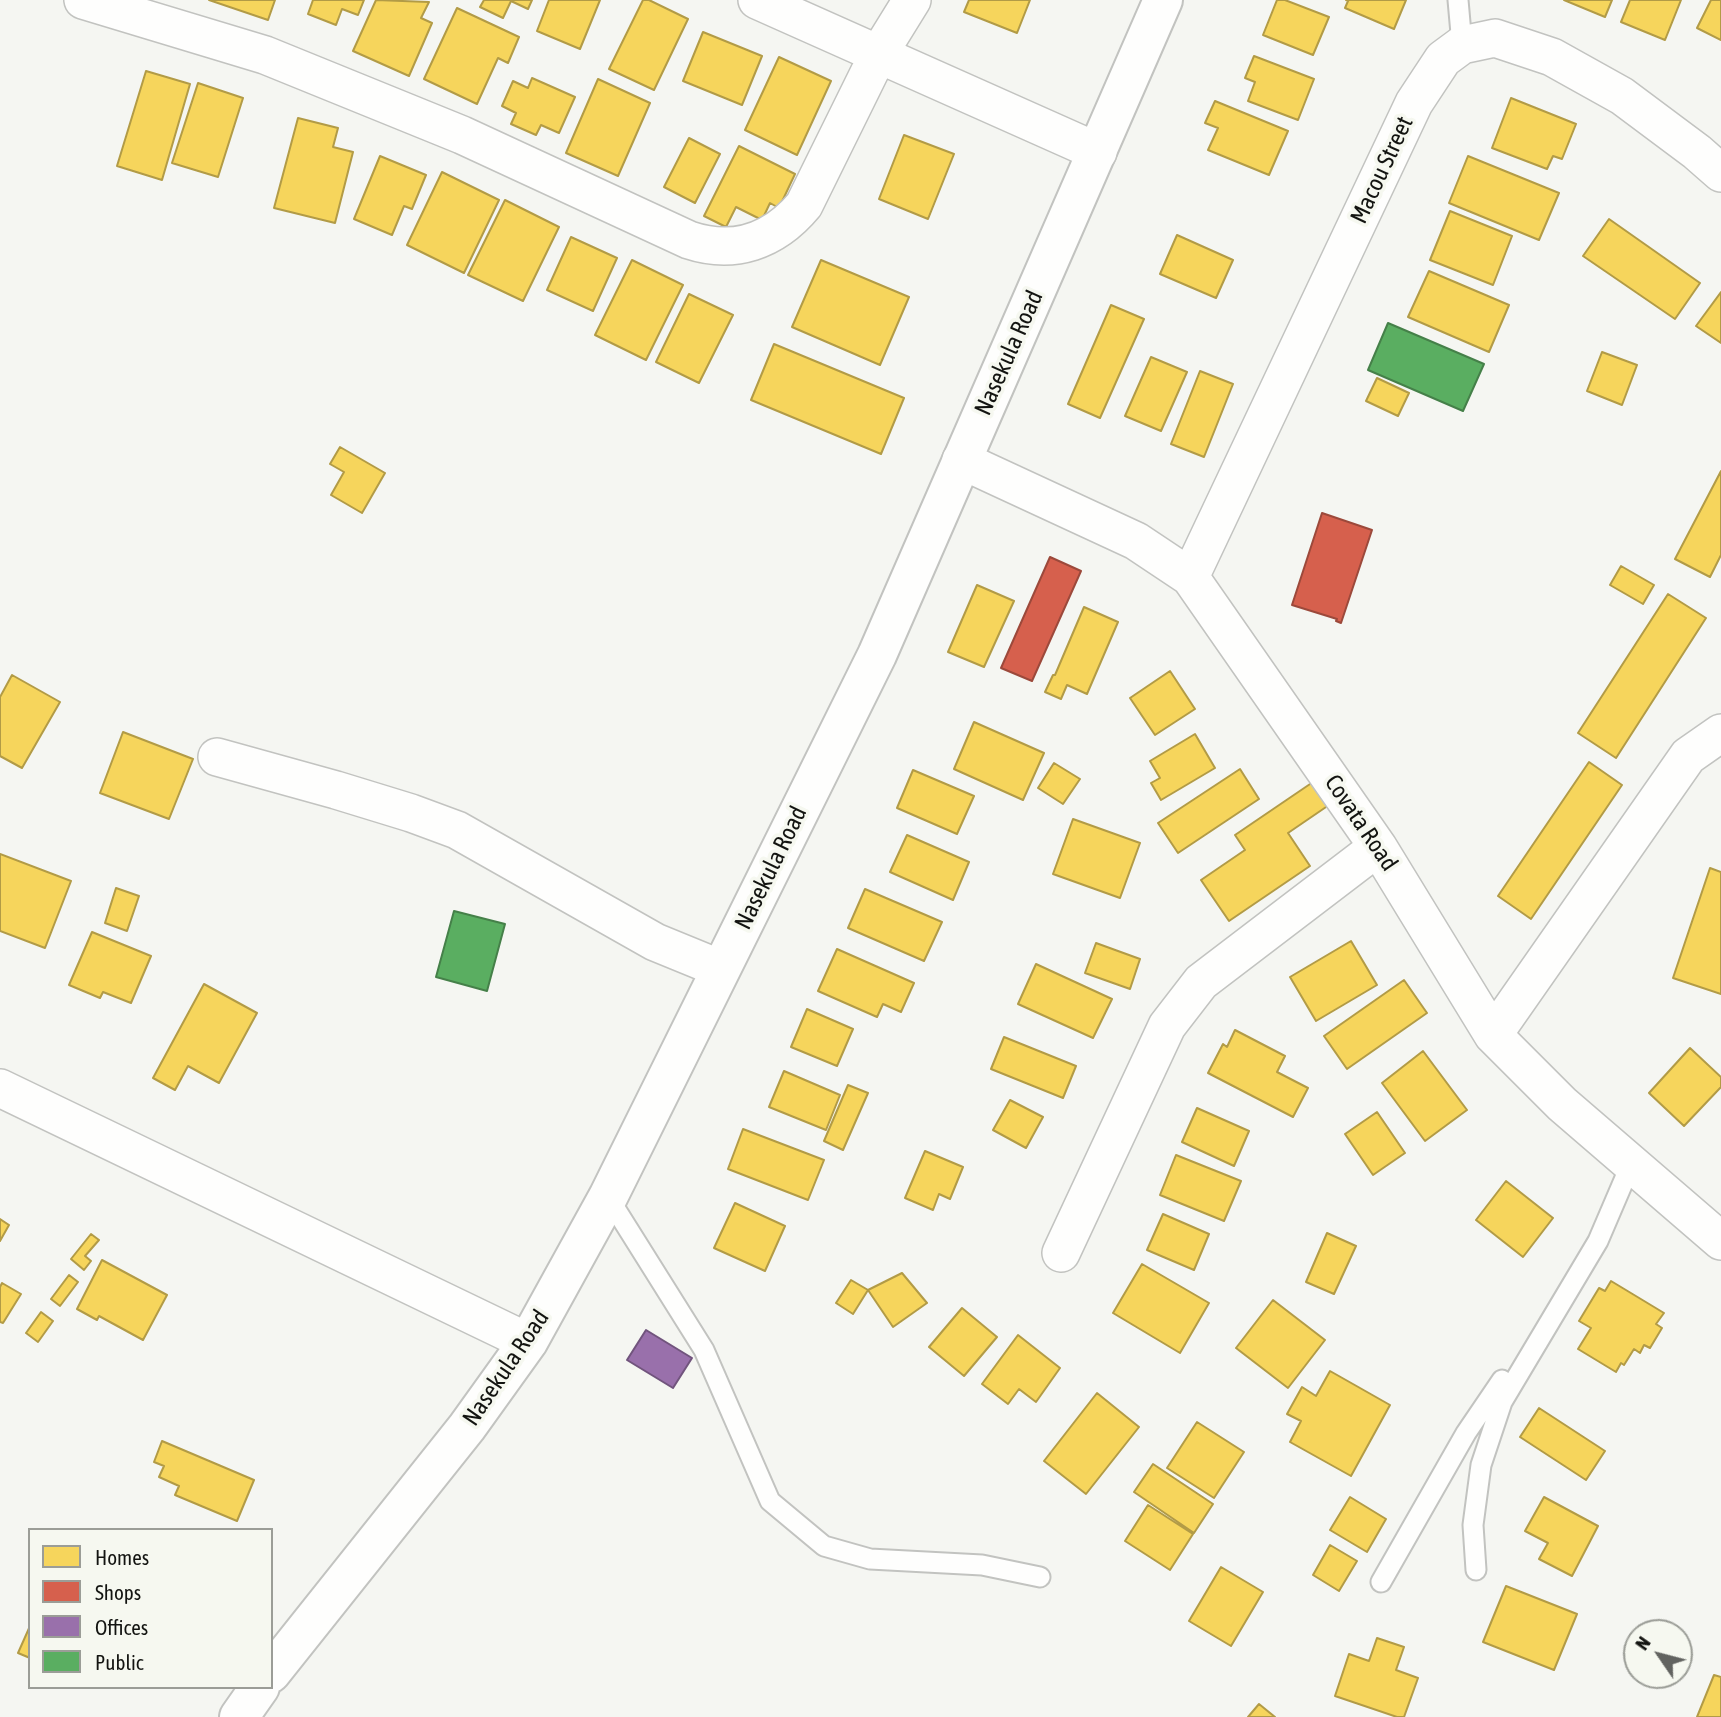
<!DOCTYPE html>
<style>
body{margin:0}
#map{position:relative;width:1721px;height:1717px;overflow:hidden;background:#f5f6f2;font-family:"Asap Condensed",sans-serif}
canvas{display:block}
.legend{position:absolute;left:28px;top:1528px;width:245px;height:161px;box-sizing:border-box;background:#f6f8f0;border:2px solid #9b9d97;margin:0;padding:9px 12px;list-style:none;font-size:21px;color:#131411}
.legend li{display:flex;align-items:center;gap:14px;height:35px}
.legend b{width:35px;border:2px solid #9b9d97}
.north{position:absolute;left:1623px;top:1619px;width:70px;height:70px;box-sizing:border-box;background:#f6f8f0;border:2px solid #9b9d97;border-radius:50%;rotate:305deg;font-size:19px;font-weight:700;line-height:28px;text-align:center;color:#131411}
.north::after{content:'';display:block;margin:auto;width:24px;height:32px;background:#626360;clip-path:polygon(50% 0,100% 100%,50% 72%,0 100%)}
</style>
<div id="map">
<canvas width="1721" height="1717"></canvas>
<ul class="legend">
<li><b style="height:19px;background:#f6d55c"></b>Homes</li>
<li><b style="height:19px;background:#d6604d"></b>Shops</li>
<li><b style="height:19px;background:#9970ab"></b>Offices</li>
<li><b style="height:19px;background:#5aae61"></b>Public</li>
</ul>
<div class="north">N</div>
</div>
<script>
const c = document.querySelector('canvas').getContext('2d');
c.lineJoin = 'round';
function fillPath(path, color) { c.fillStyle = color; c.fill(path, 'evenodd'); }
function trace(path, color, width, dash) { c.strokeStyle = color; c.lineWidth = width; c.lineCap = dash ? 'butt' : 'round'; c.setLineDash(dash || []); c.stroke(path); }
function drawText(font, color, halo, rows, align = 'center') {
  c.font = font + ' "Asap Condensed",sans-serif'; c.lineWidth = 7; c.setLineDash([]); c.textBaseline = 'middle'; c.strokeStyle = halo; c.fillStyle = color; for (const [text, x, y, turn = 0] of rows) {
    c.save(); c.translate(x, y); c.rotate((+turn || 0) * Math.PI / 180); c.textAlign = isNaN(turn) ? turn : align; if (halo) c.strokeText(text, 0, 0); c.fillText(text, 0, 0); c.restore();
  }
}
const homes = new Path2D(`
 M209,0h66l-7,20z
 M313,0h51l-6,15 -16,-6 -6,16 -28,-11z
 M376,0l53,2 -8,16 11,5 -23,53 -56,-25z
 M484,0h48l-4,9 -17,-8 -8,17 -23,-11z
 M549,0h51l-20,49 -43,-18z
 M643,0h6l39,19 -34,71 -45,-21z
 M969,0h61l-13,33 -53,-21z
 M1277,0h8l44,17 -16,38 -50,-20z
 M1346,0h60l-12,29 -49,-21 3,-7z
 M1564,0h48l-7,17z
 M1630,0h51l-16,40 -44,-18z
 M1711,0h10v40l-24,-12z
 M457,8l62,29 -11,26 -10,-5 -21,46 -53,-25z
 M703,32l59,24 -20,49 -59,-24z
 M1254,56l60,23 -16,41 -50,-19 7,-19 -10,-4z
 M779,57l52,24 -34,74 -52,-25z
 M146,71l44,13 -28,96 -45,-14z
 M532,78l43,19 -16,36 -18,-8 -5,10 -25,-11 5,-11 -14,-7 11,-25 15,7z
 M598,79l52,24 -32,73 -52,-23z
 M198,83l45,15 -25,79 -46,-14z
 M1511,98l65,26 -14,35 -9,-3 -6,13 -55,-21z
 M1215,101l73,30 -19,44 -61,-25 10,-22 -13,-5z
 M298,118l40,10 -5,19 20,5 -18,71 -61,-15z
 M904,135l50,19 -26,65 -49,-20z
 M689,138l31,16 -25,49 -31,-16z
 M739,146l56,28 -16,34 -9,-5 -8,17 -26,-13 -10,20 -22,-11z
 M380,156l46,19 -14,34 -8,-3 -12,29 -38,-16z
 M1468,156l91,37 -20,47 -90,-37z
 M442,172l57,28 -35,73 -57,-28z
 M505,200l54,27 -36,74 -55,-26z
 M1450,211l62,25 -19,49 -63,-25z
 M1609,219l91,64 -25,36 -92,-63z
 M1177,235l56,25 -17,38 -56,-24z
 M571,237l46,21 -24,53 -46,-21z
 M632,260l51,25 -37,75 -51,-25z
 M821,260l88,37 -29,68 -88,-38z
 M1429,271l80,34 -20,47 -81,-35z
 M1721,292v51l-25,-17z
 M689,294l44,21 -34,68 -43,-21z
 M1111,305l33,14 -44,99 -32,-14z
 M774,344l130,54 -23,56 -130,-54z
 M1602,352l35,13 -15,40 -35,-14z
 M1151,357l36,15 -26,59 -36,-15z
 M1200,371l33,13 -29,73 -33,-13z
 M1377,378l32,15 -11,23 -32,-15z
 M340,447l45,26 -23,40 -31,-18 13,-23 -14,-8z
 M1721,471v84l-11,22 -35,-18z
 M1621,566l33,19 -11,19 -33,-19z
 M977,585l37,16 -30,66 -36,-15z
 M1668,594l38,24 -90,140 -38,-25z
 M1084,607l34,15 -31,72 -20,-9 -6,14 -16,-7 8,-17h2z
 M1170,671l25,38 -40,26 -25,-37z
 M12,675l48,27 -38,66 -22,-12v-59z
 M974,722l70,31 -21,47 -69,-31z
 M123,732l70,27 -24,60 -69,-26z
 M1195,734l20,34 -54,32 -10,-17 9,-5 -10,-17z
 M1589,762l33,23 -91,134 -33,-23z
 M1054,763l26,16 -17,25 -25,-16z
 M1240,769l19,30 -81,54 -20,-30z
 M913,770l61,26 -17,38 -60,-26z
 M1313,782l16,23 -41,28 22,33 -81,55 -28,-41 44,-30 -10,-15z
 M1073,819l67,24 -20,55 -67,-24z
 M907,835l62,27 -16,38 -63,-28z
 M0,854l71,27 -26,67 -45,-17z
 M1710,868l11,4v122l-48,-16z
 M116,888l23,8 -12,35 -22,-8z
 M865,889l77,33 -18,39 -76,-33z
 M92,932l59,24 -20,47 -28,-11 -3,6 -31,-13z
 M1351,941l26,44 -61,36 -26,-44z
 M1096,943l44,16 -10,30 -45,-16z
 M837,949l77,34 -13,29 -18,-8 -6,13 -59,-26z
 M1036,964l76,35 -19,39 -75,-34z
 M1404,980l23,33 -80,56 -23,-33z
 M204,984l53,29 -38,70 -31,-17 -13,24 -22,-12z
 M807,1009l46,20 -16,37 -46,-19z
 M1235,1030l50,26 -8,16 31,16 -15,29 -85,-44 15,-29 4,3z
 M1004,1037l72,29 -13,32 -72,-29z
 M1690,1048l31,29v10l-37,39 -35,-33z
 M1423,1051l44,59 -42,31 -43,-58z
 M784,1071l56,24 -14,35 -57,-23z
 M848,1085l20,8 -25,57 -19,-9z
 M1010,1100l33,17 -17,31 -33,-18z
 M1197,1108l52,23 -15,35 -52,-24z
 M1377,1112l28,41 -32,22 -28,-41z
 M743,1129l81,31 -16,40 -80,-31z
 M925,1151l38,16 -13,32 -11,-5 -6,16 -28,-12z
 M1176,1155l65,26 -17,40 -64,-26z
 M1506,1181l47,37 -30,39 -47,-37z
 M735,1203l50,23 -20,45 -51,-23z
 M1163,1214l46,20 -15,36 -47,-20z
 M0,1219l9,6 -9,16z
 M1327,1233l29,13 -22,48 -28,-12z
 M91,1234l8,6 -14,16 6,5 -7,9 -13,-11z
 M102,1260l65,35 -24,45 -44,-24 -2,4 -20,-11z
 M1142,1264l67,39 -29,50 -67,-40z
 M902,1273l25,30 -34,24 -25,-37z
 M69,1275l9,7 -18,24 -9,-7z
 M851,1280l17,10 -15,24 -17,-11z
 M1611,1281l53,32 -8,11 6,4 -12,20 -6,-3 -4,8 -6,-4 -10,16 -3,-2 -5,9 -38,-23 13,-21 -12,-7 20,-33 6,3z
 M2,1283l19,11 -18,29 -3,-1v-35z
 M1273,1300l52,40 -37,48 -52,-40z
 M962,1308l35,29 -33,39 -35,-29z
 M41,1312l12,9 -15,21 -12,-9z
 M1018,1335l42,33 -24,34 -17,-13 -11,15 -26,-20z
 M1330,1371l60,34 -39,71 -61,-34 11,-21 -14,-7 15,-27 14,9z
 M1097,1393l42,34 -53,67 -42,-33z
 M1539,1408l66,43 -19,29 -66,-43z
 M1197,1422l47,30 -30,46 -47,-30z
 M162,1441l92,39 -17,41 -62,-26 4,-9 -20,-9 5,-11 -10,-4z
 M1153,1464l60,40 -19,29 -60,-41z
 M1350,1497l36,22 -19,33 -37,-22z
 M1544,1497l54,29 -26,50 -33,-17 9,-16 -23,-12z
 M1148,1505l45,29 -23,36 -45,-29z
 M1330,1545l27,16 -18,30 -26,-16z
 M1221,1567l42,25 -32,54 -42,-25z
 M1506,1586l71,28 -23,56 -71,-28z
 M30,1626v32l-12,-5z
 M1377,1638l27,9 -8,23 22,8 -14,39h-7l-62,-21 14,-42 20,7z
 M1714,1675l7,2v40h-24z
 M1259,1704l16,13h-27z`);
const shops = new Path2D(`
 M1322,513l50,17 -31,93 -5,-2 1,-2 -45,-14z
 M1050,557l31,14 -49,110 -31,-13z`);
const offices = new Path2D(`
 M646,1330l46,28 -19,30 -46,-28z`);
const public = new Path2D(`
 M1388,323l96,41 -21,47 -95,-41z
 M454,911l51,13 -18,67 -51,-14z`);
const lane = new Path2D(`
 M1458,0l4,45
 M608,1197l96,153 66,151 54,45 46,13 112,6 58,12
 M1476,1570l-3,-45 8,-60 21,-63 96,-161 33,-77
 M1381,1582l85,-149 36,-53`);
const street = new Path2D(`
 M83,0l182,55 197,80 227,105c45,15 85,1 115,-35l74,-150 34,-55
 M757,0l341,152
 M961,460l175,81 54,36 188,270 115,188 69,69 159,137
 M1190,577l224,-474 29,-44 19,-14 33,-7 57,19 70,39 75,56 24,21
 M217,757l119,33 75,23 46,17 198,112 66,27
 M1493,1035l195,-279 33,-23
 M0,1088l528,254
 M1061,1253l106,-227 34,-44 177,-135`);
const secondary = new Path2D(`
 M271,1673l196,-246 61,-85 80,-145 269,-542 286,-655
 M239,1717l21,-30`);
const streetNames = [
 ["Macou Street",1382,170,-65],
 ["Nasekula Road",1009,353,-66],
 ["Covata Road",1361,823,56],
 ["Nasekula Road",771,868,-64],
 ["Nasekula Road",506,1368,-56]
];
fillPath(homes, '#f6d55c');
trace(homes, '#b29b46', 2);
fillPath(shops, '#d6604d');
trace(shops, '#9c493b', 2);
fillPath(offices, '#9970ab');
trace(offices, '#71547d', 2);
fillPath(public, '#5aae61');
trace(public, '#458049', 2);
trace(lane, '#c2c3c0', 23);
trace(street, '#c2c3c0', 40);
trace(secondary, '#c2c3c0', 42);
trace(lane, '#fefefd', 19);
trace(street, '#fefefd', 37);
trace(secondary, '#fefefd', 38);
drawText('24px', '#131411', '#f6f8f0', streetNames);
</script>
